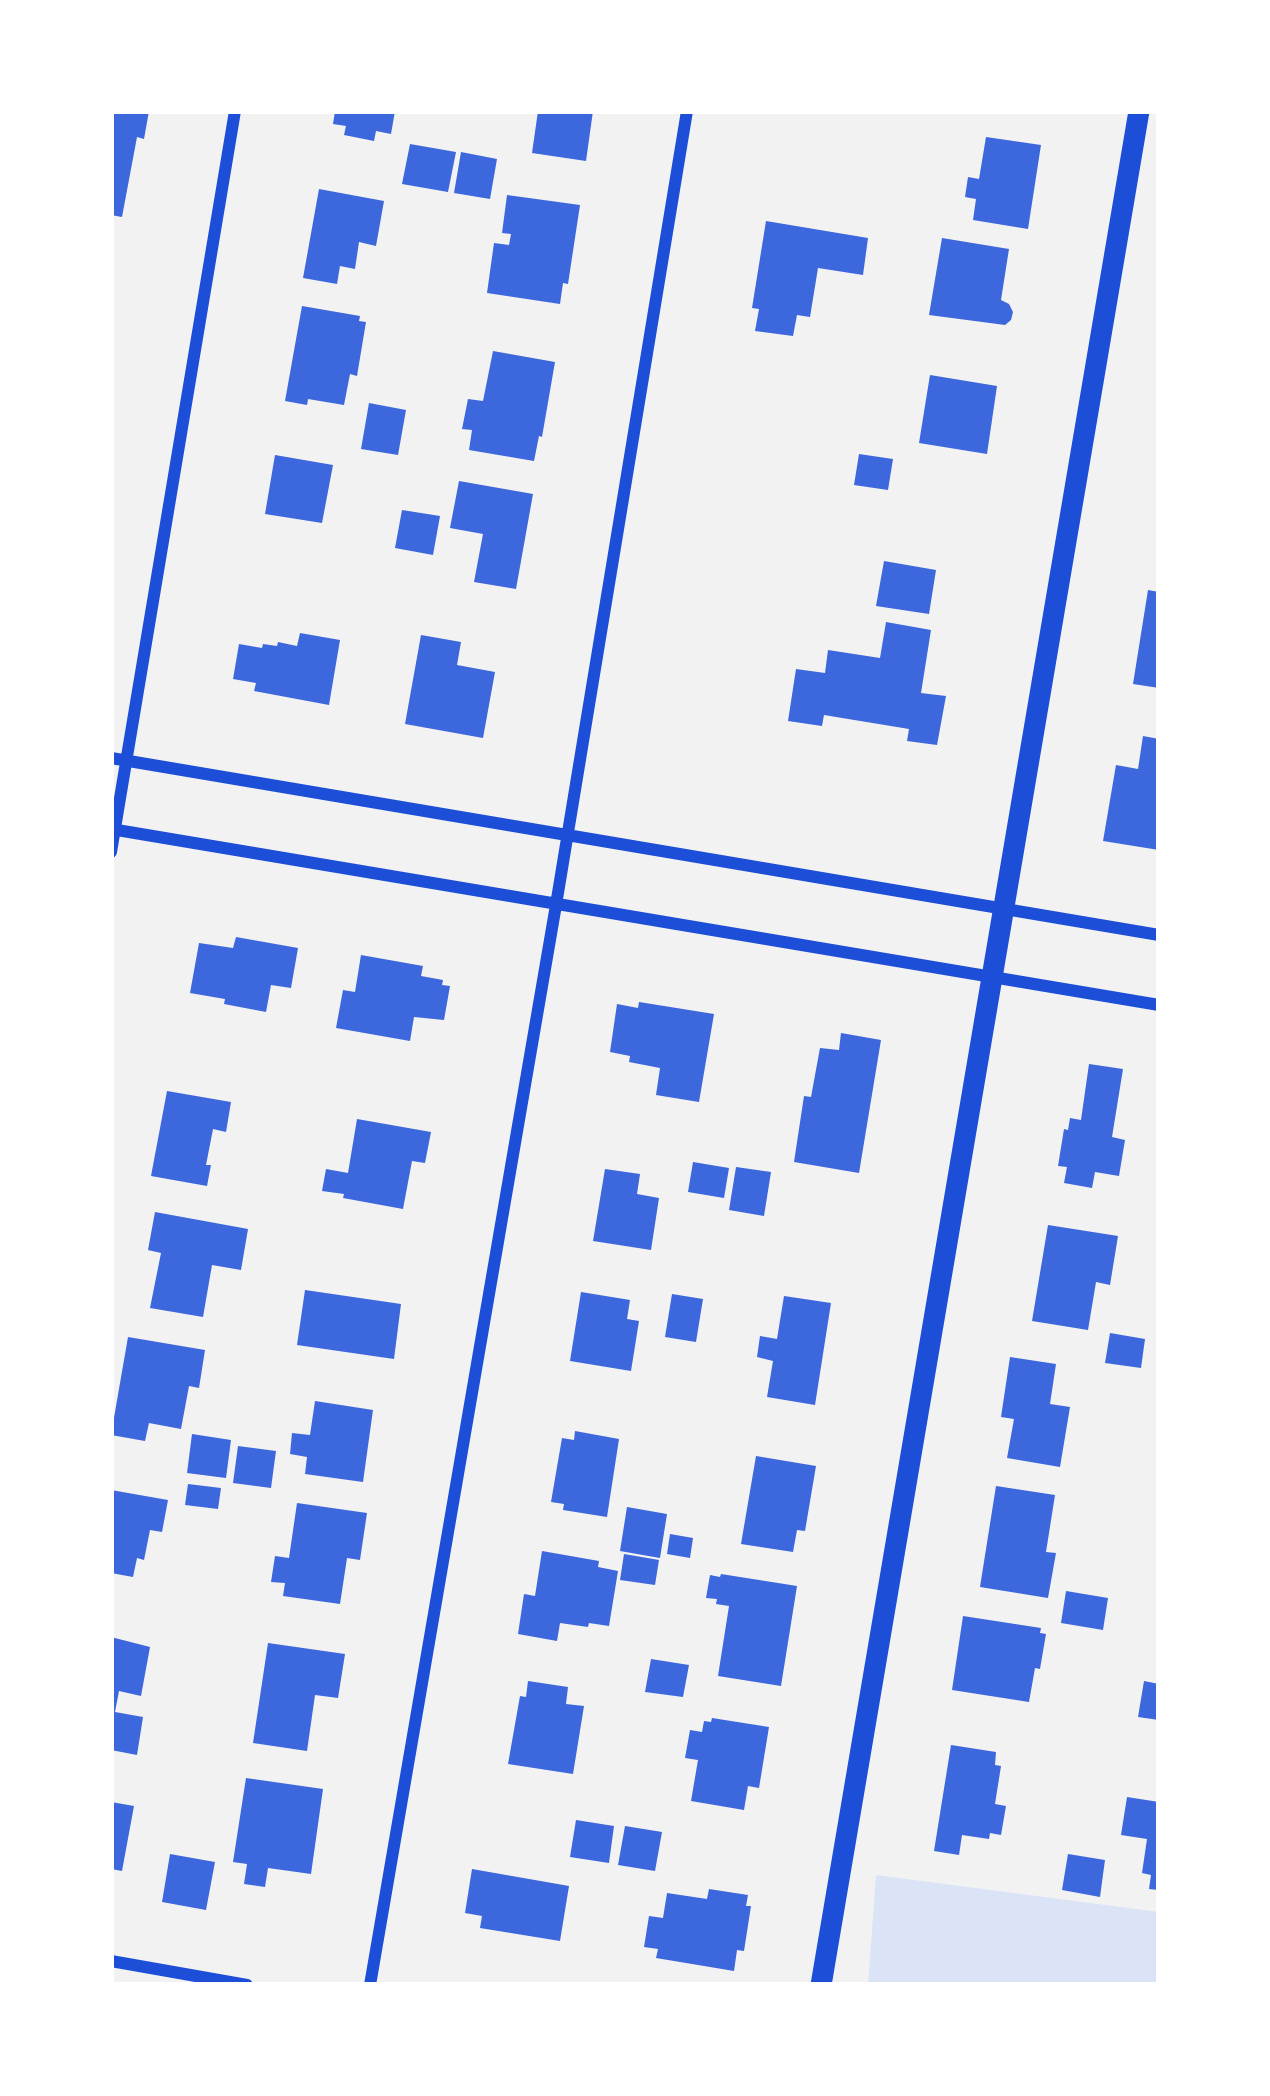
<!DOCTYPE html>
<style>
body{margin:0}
#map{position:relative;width:1270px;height:2096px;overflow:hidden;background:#f2f2f2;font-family:Figtree,sans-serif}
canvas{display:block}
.frame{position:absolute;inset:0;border:114px solid #fff;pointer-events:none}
</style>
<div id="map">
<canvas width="1270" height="2096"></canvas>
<div class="frame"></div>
</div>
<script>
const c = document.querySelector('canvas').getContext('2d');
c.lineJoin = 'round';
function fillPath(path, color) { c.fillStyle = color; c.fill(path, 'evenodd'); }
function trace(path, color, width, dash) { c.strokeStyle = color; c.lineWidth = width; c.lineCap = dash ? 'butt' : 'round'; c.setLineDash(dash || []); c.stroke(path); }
const green = new Path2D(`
 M876,1875l283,37v73h-291z`);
const building = new Path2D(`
 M111,111h38l-5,28 -7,-2 -15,80 -11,-2z
 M335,111h60l-4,23 -15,-3 -2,10 -30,-6 2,-9 -13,-2z
 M538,111h55l-7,50 -54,-8z
 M986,137l55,8 -13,84 -55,-9 3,-21 -11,-2 3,-20 11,2z
 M410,144l46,8 -8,40 -46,-8z
 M461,152l36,7 -7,40 -36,-6z
 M319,189l65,12 -8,45 -17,-4 -4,27 -15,-3 -3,18 -34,-6z
 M507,195l73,10 -12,79 -5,-1 -3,21 -73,-11 7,-50 15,2 2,-11 -9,-1z
 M766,221l102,17 -5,37 -45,-7 -8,49 -13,-2 -4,21 -38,-5 4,-22 -7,-1z
 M942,238l67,11 -8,51 8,4 4,8 -2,8 -6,5 -76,-10z
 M302,306l58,10 -1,5 7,1 -9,54 -7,-2 -6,31 -36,-6 -1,6 -22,-4z
 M493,351l62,11 -13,75 -3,-1 -5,25 -65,-11 3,-20 -10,-1 6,-30 15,2z
 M930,375l67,11 -10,68 -68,-11z
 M369,403l37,7 -8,45 -37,-6z
 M859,454l34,5 -5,31 -34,-5z
 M275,455l58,10 -11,58 -57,-9z
 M459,481l74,13 -17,95 -42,-7 9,-48 -33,-6z
 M402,510l38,6 -7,39 -38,-7z
 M884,561l52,9 -7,44 -53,-8z
 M1148,590l11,2v96l-26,-4z
 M886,622l45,8 -10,63 25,3 -9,49 -30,-4 2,-12 -85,-14 -2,11 -34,-5 8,-52 29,4 3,-23 52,8z
 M300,633l40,7 -11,65 -75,-14 2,-8 -23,-4 6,-35 23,4 1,-4 14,2 1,-4 19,4z
 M421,635l40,7 -4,23 38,7 -12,66 -78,-14z
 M1143,736l16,3v111l-56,-9 13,-76 22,4z
 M236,937l62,11 -7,40 -20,-3 -5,27 -42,-8 1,-5 -35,-6 9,-50 34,5z
 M361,955l62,11 -2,10 22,4 -1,5 8,1 -6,34 -30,-3 -4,24 -74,-13 7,-38 12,2z
 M639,1002l75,12 -15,88 -43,-7 4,-27 -31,-6 1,-6 -20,-4 7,-48 21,4z
 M841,1033l40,7 -22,133 -65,-11 10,-66 7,1 9,-49 19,2z
 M1089,1064l34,5 -11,68 13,3 -6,36 -24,-4 -3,16 -28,-5 3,-16 -9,-1 6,-37 4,1 2,-12 11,2z
 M167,1091l64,11 -5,30 -13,-3 -7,36h5l-4,21 -56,-10z
 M357,1119l74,13 -6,31 -13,-2 -9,48 -60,-11 1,-4 -22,-3 4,-22 22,4z
 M693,1162l36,6 -5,30 -36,-6z
 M736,1167l35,5 -7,44 -35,-6z
 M605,1169l35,5 -3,20 22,4 -8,52 -58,-9z
 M155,1212l93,17 -7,41 -29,-5 -9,52 -53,-9 11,-55 -13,-3z
 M1048,1225l70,11 -8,49 -14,-3 -8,48 -56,-9z
 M305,1290l96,14 -7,55 -97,-14z
 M581,1292l49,8 -3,19 12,2 -8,50 -61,-10z
 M672,1294l31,5 -7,43 -31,-5z
 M784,1296l47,7 -16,102 -48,-8 6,-36 -16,-4 3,-21 17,3z
 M1110,1333l35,6 -4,29 -36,-5z
 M128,1337l77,13 -6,38 -10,-2 -8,43 -32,-6 -4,18 -34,-6z
 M1010,1357l46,7 -6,40 20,3 -10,60 -53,-9 7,-39 -13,-2z
 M315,1401l58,9 -10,72 -58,-8 2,-17 -17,-3 2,-21 18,2z
 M575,1431l44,8 -12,78 -44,-7 1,-6 -13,-2 11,-64 12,2z
 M192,1434l39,6 -5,38 -39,-5z
 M238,1446l38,5 -5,37 -38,-5z
 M756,1456l60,10 -11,65 -8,-1 -4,22 -52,-8z
 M188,1484l33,4 -3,21 -33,-4z
 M996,1486l59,9 -9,57 10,1 -8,45 -68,-11z
 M111,1490l57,10 -6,32 -12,-2 -6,30 -7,-2 -4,19 -22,-4z
 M297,1503l70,10 -7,47 -13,-2 -7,46 -57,-8 2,-13 -14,-1 4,-26 14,2z
 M627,1507l40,7 -7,44 -40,-7z
 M670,1534l23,4 -3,20 -23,-4z
 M542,1551l57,10 -1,6 20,4 -9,55 -20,-3 -1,4 -28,-4 -3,18 -39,-7 6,-40 11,2z
 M624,1554l35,6 -4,25 -35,-5z
 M721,1574l76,12 -16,100 -63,-10 11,-70 -13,-2 1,-5 -11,-1 4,-23 10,2z
 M1066,1591l42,7 -5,32 -42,-7z
 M963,1616l78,12 -1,5 6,1 -6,35 -5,-1 -6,34 -77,-12z
 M111,1637l39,10 -9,49 -22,-5 -4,21 28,5 -6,38 -26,-5z
 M268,1643l77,11 -7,44 -23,-3 -8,56 -54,-8z
 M651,1659l38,6 -6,32 -38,-5z
 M528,1681l40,6 -2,17 18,2 -11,68 -65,-10 12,-68 6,1z
 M1144,1681l15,3v36l-21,-3z
 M712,1718l57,9 -10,61 -11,-2 -4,24 -53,-9 7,-41 -13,-2 5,-28 12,2 2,-11 7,1z
 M951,1745l45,7 -1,13 6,1 -6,38 11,2 -5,29 -11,-2 -1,6 -27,-4 -3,20 -25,-4z
 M246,1778l77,11 -12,85 -43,-6 -3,19 -21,-3 3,-20 -14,-2z
 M1127,1797l32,5v88l-10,-1 2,-14 -9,-2 5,-34 -26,-4z
 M111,1802l23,4 -12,65 -11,-2z
 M576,1820l38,6 -5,37 -39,-6z
 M625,1826l37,6 -7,39 -37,-6z
 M170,1854l45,8 -9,48 -44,-8z
 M1068,1854l37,6 -5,37 -38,-7z
 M472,1869l97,17 -9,55 -80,-13 2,-12 -17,-3z
 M709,1889l39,6 -2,11h5l-7,45 -7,-1 -3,21 -78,-13 2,-9 -14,-2 5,-31 14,2 4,-25 40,6z`);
const minor = new Path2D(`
 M111,758l1048,177
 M111,829l1048,176
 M111,852l124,-741
 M111,1961l136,24
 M370,1985l186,-1080 131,-794`);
const tertiary = new Path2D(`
 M821,1985l318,-1874`);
fillPath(green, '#dbe4f7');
fillPath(building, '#3d67dc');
trace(minor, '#1d4ed8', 12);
trace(tertiary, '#1d4ed8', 21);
</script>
